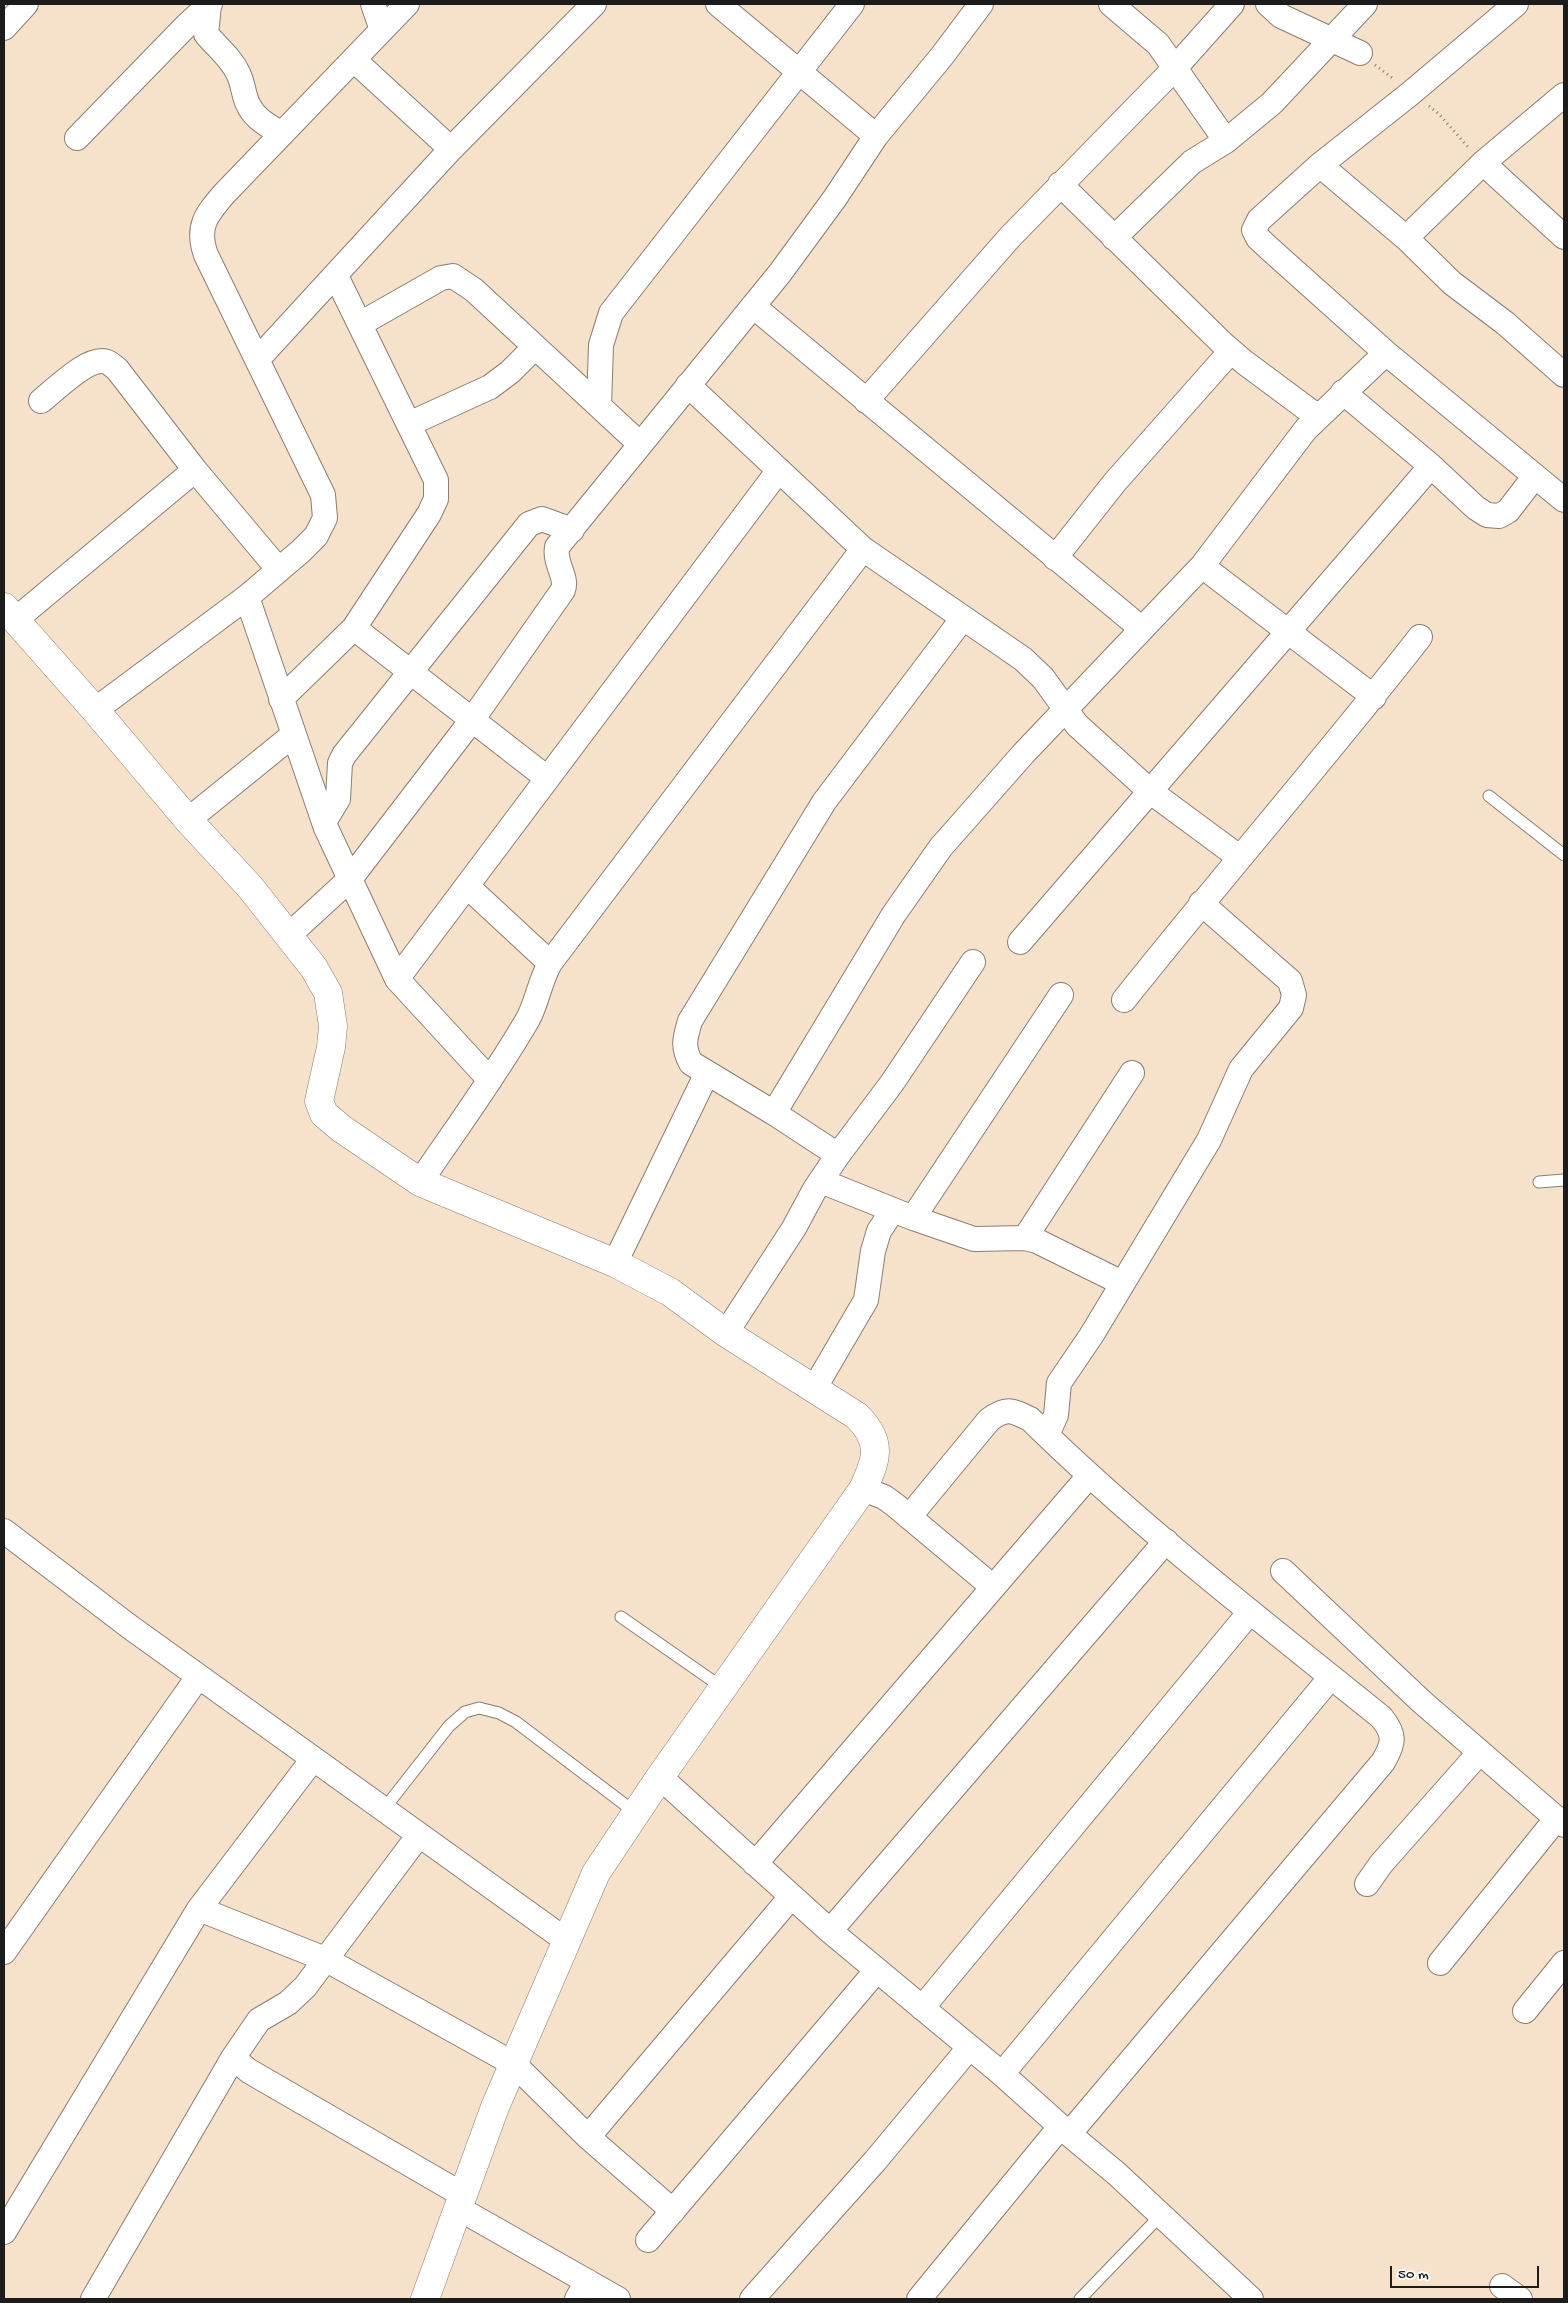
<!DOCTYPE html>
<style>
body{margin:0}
#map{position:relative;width:1568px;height:2303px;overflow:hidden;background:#f6e1ca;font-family:"Gochi Hand",sans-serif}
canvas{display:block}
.frame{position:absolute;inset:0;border:5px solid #1c1c1c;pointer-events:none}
.scale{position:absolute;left:1390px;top:2266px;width:149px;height:22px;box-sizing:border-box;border:2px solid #1c1c1c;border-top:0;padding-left:6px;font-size:15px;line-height:18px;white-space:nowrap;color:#1c1c1c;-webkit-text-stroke:4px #fdfcf7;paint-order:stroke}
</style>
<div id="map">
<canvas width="1568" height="2303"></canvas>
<div class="frame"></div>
<div class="scale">50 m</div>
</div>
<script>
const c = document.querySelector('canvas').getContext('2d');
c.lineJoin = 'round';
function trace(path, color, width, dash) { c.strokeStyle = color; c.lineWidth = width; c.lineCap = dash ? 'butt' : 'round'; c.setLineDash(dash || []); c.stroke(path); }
const path = new Path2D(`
 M1375,65l19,14
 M1429,106l10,8 30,34`);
const service = new Path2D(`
 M1489,796l75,59
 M1539,1182l25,-2
 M621,1617l102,71
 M384,1809l65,-83 16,-14 14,-4 20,5 17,9 120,91
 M1080,2299l81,-84`);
const minor = new Path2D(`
 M373,4l9,26
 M718,4l158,132
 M1111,4l47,40 68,97
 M1268,4l13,12 79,37
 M1516,4l-105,89 -91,72 -61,55 -5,10 4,8 14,13 114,102 178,147
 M209,5l-3,29c11,13 25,24 32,39 4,8 5,16 7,23 5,20 20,28 37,38
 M4,28l22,-24
 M354,60l97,89
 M77,138l110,-113 23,-21
 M1483,163l81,74
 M1320,165l86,73 46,45 53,40 59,52
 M1060,184l162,159 22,19 74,55
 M1114,238l78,-76 34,-21 46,-38 93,-99
 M1406,238l77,-75 81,-68
 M753,306l389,323
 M360,324l81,-46 12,-2 21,14 166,154
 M257,360l194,-211 143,-145
 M1343,392l88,74 45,42 11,7 12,1 9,-5 27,-35
 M41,401c14,-11 48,-46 66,-39 3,1 7,5 10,7l78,101 84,100
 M866,401l144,-164 165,-169 57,-64
 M599,406l2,-61 10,-32 241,-309
 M409,424l81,-37 20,-15 25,-25
 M863,549l160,110 20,19 34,47 74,67 88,65
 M1055,558l60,-76 116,-131
 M1202,566l172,131
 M247,597l79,231 71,151 93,101
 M15,620l180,-150
 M354,628l193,150
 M281,699l73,-71 75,-114 7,-15v-19l-100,-204
 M95,710l152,-113 54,-46 15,-15 9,-18 -2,-23 -117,-240c-10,-28 0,-40 18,-61l183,-190
 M188,820l105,-85
 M324,822l14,-23 2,-36 4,-8 185,-231 13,-5 30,11
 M467,886l83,77
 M289,935l61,-56 122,-159 91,-130c5,-13 -9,-26 -6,-43l223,-274 55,-75 41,-62 66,-80 39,-52
 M1020,942l411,-476
 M397,979l382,-509
 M1124,1000c97,-122 200,-240 296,-363
 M774,1113l120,-199 47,-67 83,-94 178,-187 104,-137 80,-76
 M838,1155l-64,-42 -83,-50c-9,-16 -6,-25 -1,-42l134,-219 139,-184
 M821,1181l92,37 61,21 51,-1 12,3 85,42
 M420,1182c36,-53 75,-106 108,-163 9,-17 12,-38 22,-56l313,-414 -175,-164
 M913,1218l148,-223
 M1025,1238l107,-165
 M615,1263l92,-190
 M726,1333l68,-105 21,-39 23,-34 54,-72 81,-121
 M814,1389l52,-89 7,-49 6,-20 14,-21
 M1047,1435l9,-20 3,-32 32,-47 118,-196 32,-71 50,-61 3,-13 -4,-14 -89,-78
 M863,1489l21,8 11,8 98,82
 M909,1517l80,-97c17,-13 23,-10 41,-1 109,107 232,202 351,298 15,18 13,26 2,45l-314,372
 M4,1531l126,96 437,314
 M1283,1571l139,131 142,123
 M660,1777l170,154 172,143 67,60 48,40 134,125
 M755,1864l334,-388
 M1367,1884l14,-20 99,-112
 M199,1909l114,-150
 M830,1931l336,-390
 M4,1952l194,-275
 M1440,1963l117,-145
 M922,2008l328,-396
 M1525,2011l39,-48
 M233,2058l26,-38 29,-17 17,-16 114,-152
 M1002,2074l329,-397
 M588,2137l203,-240
 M458,2208l160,91
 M4,2232l195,-323 126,50 189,105 74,73 85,74
 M648,2240l229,-270
 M1502,2286l18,13
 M93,2299l140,-241 16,13 214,124
 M577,2299l10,-18
 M752,2299l123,-138 94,-113
 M919,2299l141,-172`);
const tertiary = new Path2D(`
 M4,607l91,103 93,110 62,67 64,81 14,25 5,33 -2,21 -12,54 5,13 18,15 78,53 195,81 55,29 56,41 131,83c26,26 20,43 6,73l-203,288 -64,96 -101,234 -70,192`);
trace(service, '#897e73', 13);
trace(minor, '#897e73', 26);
trace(tertiary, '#897e73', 29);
trace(path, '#897e73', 3, [1, 4]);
trace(service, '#fff', 11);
trace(minor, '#fff', 24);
trace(tertiary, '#fff', 28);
</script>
